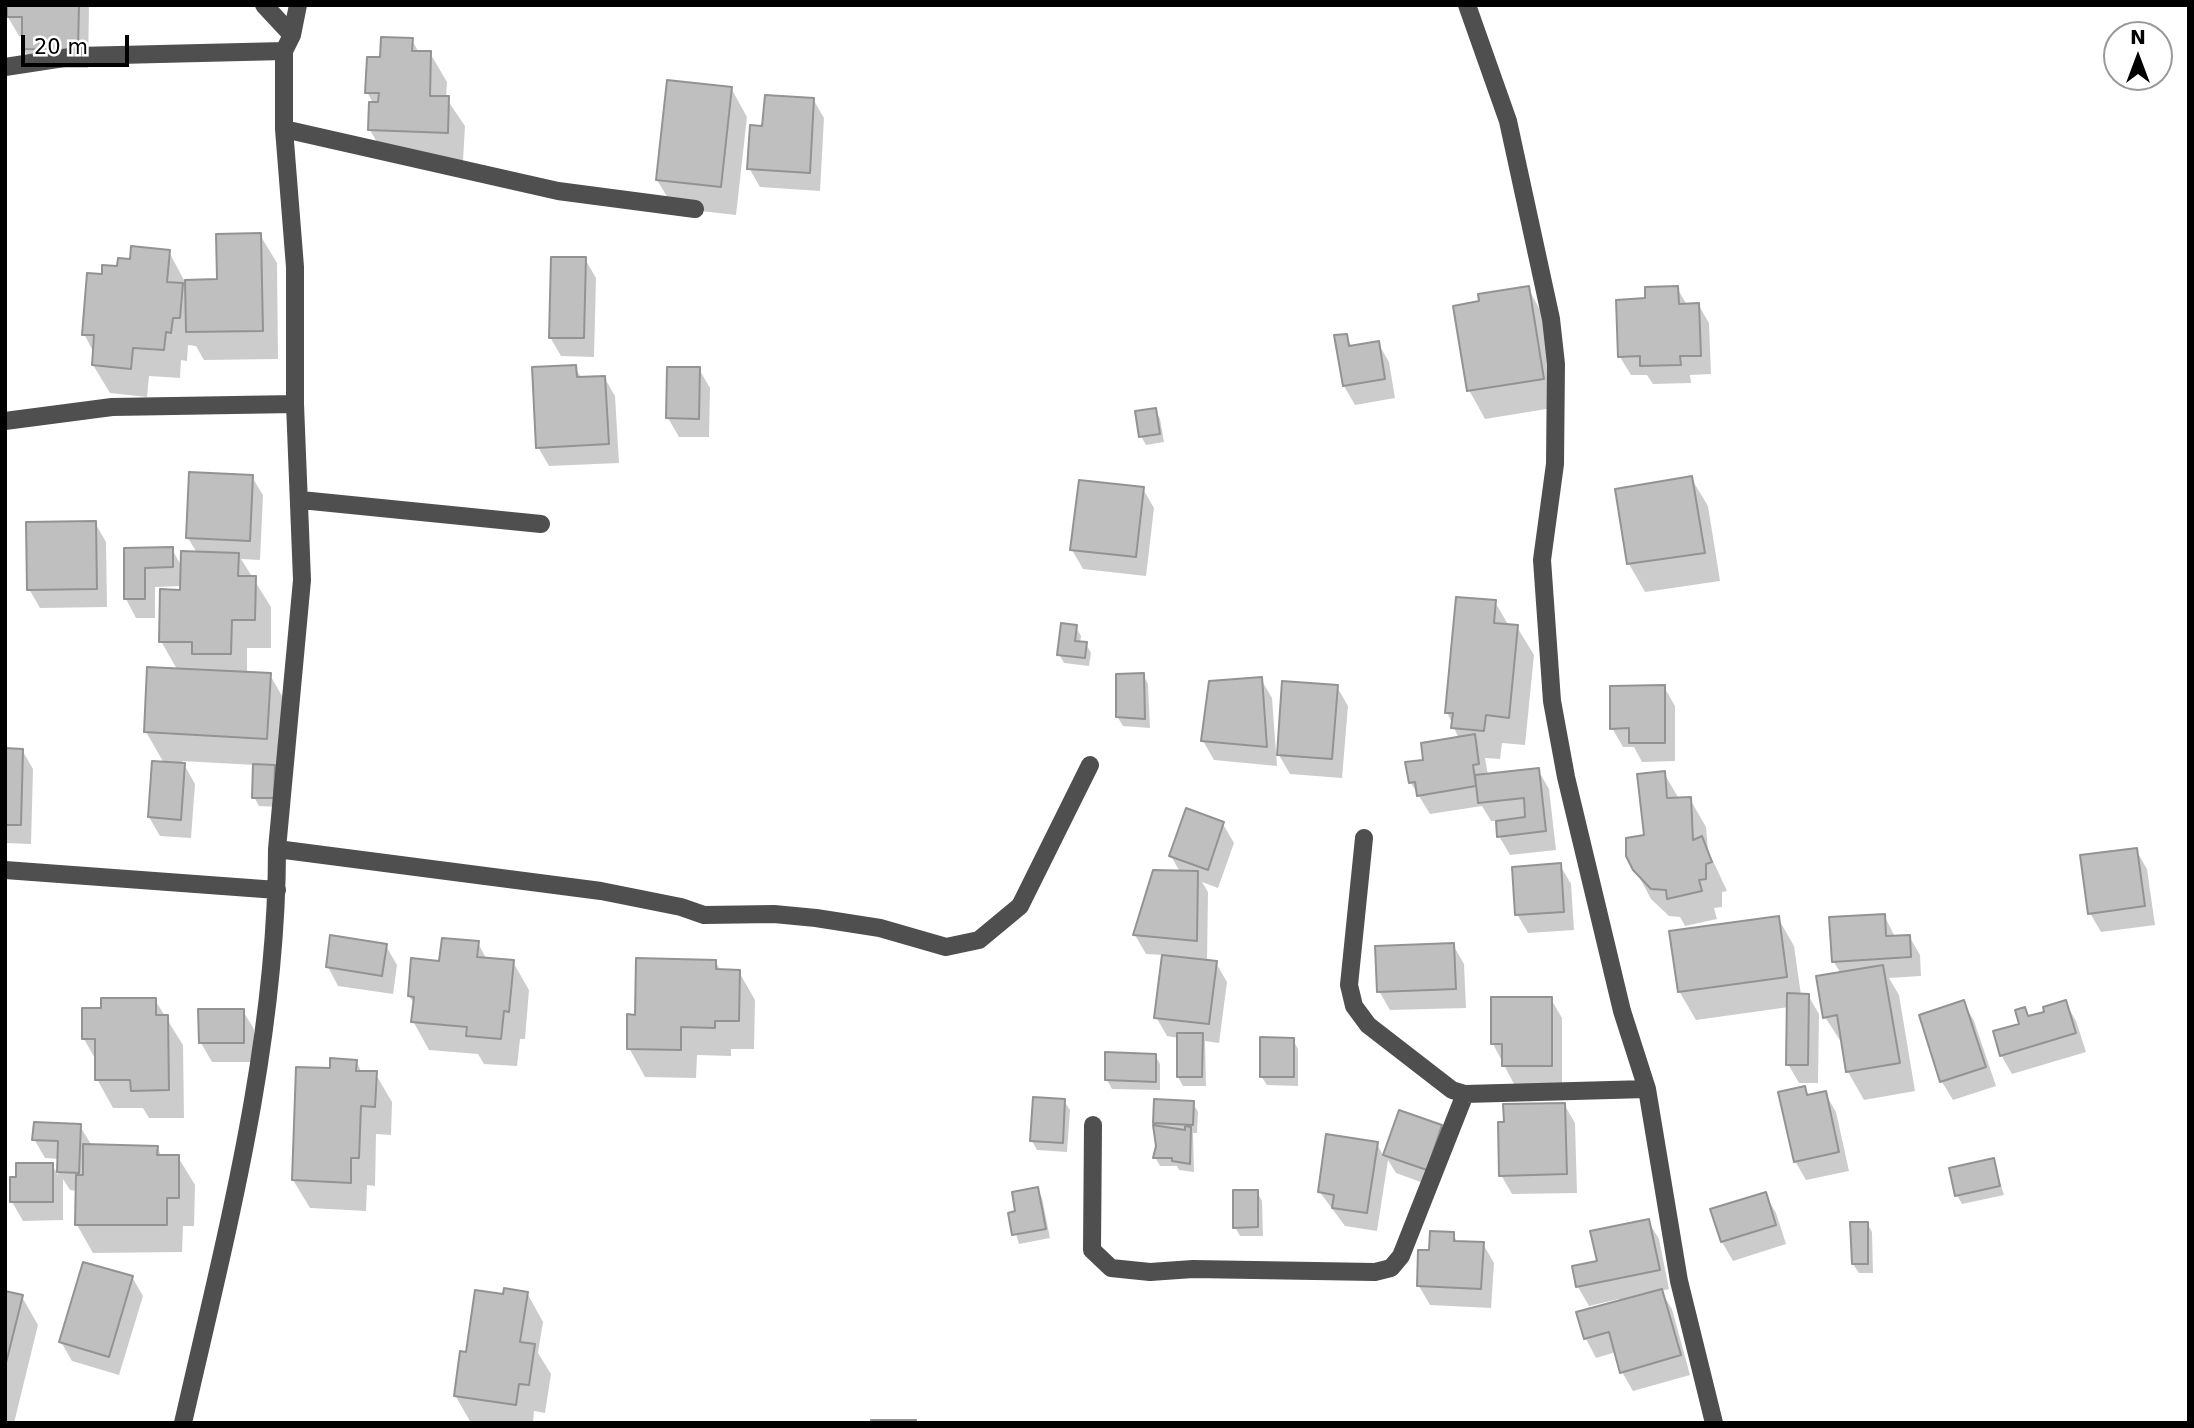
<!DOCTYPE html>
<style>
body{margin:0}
#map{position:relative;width:2194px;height:1428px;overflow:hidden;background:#fff;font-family:"DejaVu Sans",sans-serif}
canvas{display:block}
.frame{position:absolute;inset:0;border:7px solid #000;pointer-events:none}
.north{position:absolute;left:2103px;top:21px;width:70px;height:70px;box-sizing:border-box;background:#fff;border:2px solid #999;border-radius:50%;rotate:0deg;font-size:19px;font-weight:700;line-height:28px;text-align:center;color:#000}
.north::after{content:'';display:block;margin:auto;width:24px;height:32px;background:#000;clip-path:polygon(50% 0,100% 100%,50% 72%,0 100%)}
.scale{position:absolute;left:21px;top:35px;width:108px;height:32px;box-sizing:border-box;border:4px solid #000;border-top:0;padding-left:9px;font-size:21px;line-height:24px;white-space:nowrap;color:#000;-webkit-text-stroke:5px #fff;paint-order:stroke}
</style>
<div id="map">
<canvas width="2194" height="1428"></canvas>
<div class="frame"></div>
<div class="north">N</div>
<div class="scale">20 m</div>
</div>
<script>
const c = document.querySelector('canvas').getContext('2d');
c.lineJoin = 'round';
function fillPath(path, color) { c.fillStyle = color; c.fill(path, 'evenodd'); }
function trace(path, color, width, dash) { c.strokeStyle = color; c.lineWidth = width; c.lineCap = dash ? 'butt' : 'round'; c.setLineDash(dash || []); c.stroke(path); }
const shadow = new Path2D(`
 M8,5h81l-1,63h-54l-11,-19 1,-13h-5l-11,-19z
 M412,40l7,13h11l17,29 -1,16 19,28 -2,35 -77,-3 -16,-28 3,-27 -6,-11z
 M731,88l16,29 -11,98 -62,-7 -17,-28z
 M813,99l11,19 -4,73 -60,-4 -11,-19 15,-41z
 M260,235l17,28 1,96 -74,1 -8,-14 -8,-1 -1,16 -6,-1 -1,18 -31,-2 -2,21 -37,-4 -17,-28 1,-12 -10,-19 19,-58 28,-15 38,-9 16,30 34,-1z
 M585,259l11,19 -2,79 -33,-1 -11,-19z
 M1528,288l16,29 15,90 -74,12 -16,-29 12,-87z
 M1677,288l10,17 11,-1 11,19 2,51 -21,1 1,8 -38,1 -6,-9h-16l-11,-18 27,-57z
 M1346,336l6,11 26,-4 11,19 6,36 -40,7 -11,-19z
 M575,367l7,12 22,-2 11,19 4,67 -70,3 -11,-19z
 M699,369l11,19 -1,49h-30l-11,-19z
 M1155,410l5,9 4,23 -18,3 -5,-9z
 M252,477l11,18 -3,65 -19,-1 30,48v41h-24v26l23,1 16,28 -3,64 -9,-1 5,9 -1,32 -19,-1 -5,-9 1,-32 -73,-4 13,23 -4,54 -31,-2 -11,-19 15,-54 -18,-31 32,-61 -17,-30 21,-55 -27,1v31h-19l-10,-19v-50h46l10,18 15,-14 -9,-15z
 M1691,478l17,28 12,75 -75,11 -16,-28 -12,-74z
 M1143,489l11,19 -8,68 -63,-7 -11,-19z
 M95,523l11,19 1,65 -67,1 -11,-19z
 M1495,602l14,24 8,1 17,28 -9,90 -23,-2 -2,16 -15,-1 3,17 50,-5 11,19 7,61 -46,5 -11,-19 -2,-15h-6l-9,-15 -52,8 -19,-31 14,-22 34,-22 -12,-27z
 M1076,627l5,9 -1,7 6,1 5,9 -2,13 -25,-3 -5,-9z
 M1143,675l5,9 2,44 -27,-2 -6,-10z
 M1261,679l11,19 5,68 -63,-6 -11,-19z
 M1337,687l11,19 -6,72 -52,-4 -11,-19z
 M1664,687l11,19v55l-33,1 -8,-15h-11l-11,-19z
 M5,750h17l11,19 -2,75 -26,-1z
 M1664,773l15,26h11l16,28 2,23 19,41 -5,1v15l-8,1 3,11 -32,7 -5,-9 -11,-1 -18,-17 -16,-30z
 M1223,824l11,19 -16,45 -16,-6 6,10 -1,70 9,1 11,19 -8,61 -14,-2 1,45h-23l-5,-9 1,-39 -12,-2 -11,-19 8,-62 -18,-1 -11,-19 45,-63 -9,-16z
 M2136,850l11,19 8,56 -54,7 -11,-19z
 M1560,865l11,19 3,46 -46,3 -11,-19z
 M1884,915l11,22 14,-1 11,19 1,21 -32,2 10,17 16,96 -51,9 -16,-28 -5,-27 -18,-28 16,-43 -7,-12z
 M1778,918l16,28 7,49h7l11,19 -1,69h-19l-11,-19 1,-57 -93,13 -17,-29z
 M478,943l9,17 26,2 16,28 -4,49h-5l-3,27 -33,-2 -6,-10 -49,-4 -16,-29 2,-16 -6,-9 32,-33z
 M1453,945l11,19 2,44 -76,2 -11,-19z
 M386,946l11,19 -4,29 -55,-8 -10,-19z
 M715,961l6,10 18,1 16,28 -1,49h-23v7l-34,-1 -1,23 -51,-1 -16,-29 7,-31z
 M1551,999l11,19v66h-48l-21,-40z
 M155,1000l28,45 1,73h-35l-6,-10h-30l-16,-29v-17l-13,-23z
 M1963,1002l11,19 22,65 -43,14 -11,-18 -21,-66z
 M2065,1002l11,19 10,31 -74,22 -11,-19 20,-30 3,-16 5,9z
 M243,1011l11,18v33h-42l-11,-19z
 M1293,1040l5,9v37l-31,-1 -6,-9z
 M1155,1055l5,9v26l-48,-1 -5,-9z
 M356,1061l6,12h13l17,29 -1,33 -15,-1 -1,52 -8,-1 -1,26 -56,-3 -17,-28 39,-110z
 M1804,1088l5,8 16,-3 11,19 13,59 -43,9 -11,-19z
 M1064,1101l6,9 -3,42 -30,-2 -5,-9z
 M1193,1103l5,9 -1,21h-4l1,39 -15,-2 -2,-4h-17l-5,-9 3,-29 -3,-5z
 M1564,1104l11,19 2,70 -65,1 -11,-19 5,-51z
 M1400,1112l41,14 11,19 -15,43 -41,-15 -8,-13 -11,71 -32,-5 -26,-35 58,-47 7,13z
 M80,1126l12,20 65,1 5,10h16l17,28 -1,41h-11l-1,26 -89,1 -16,-28v-34l-7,-1 -7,-11v41l-40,1 -11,-19 40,-37 6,10 1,-16 -14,-1 -11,-19z
 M1993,1160l11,35 -42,9 -5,-9z
 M1037,1189l5,9 8,40 -31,6 -9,-30 7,-1z
 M1257,1192l5,9 1,35h-23l-5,-9z
 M1765,1194l11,19 10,31 -53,17 -11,-19 -10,-32z
 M1648,1221l11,18 10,50 -8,2 11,18 18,66 -57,16 -11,-19 -6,-20 -20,6 -10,-19 -8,-25 42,-12 -1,-3 -30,7 -11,-19 -4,-19 25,-6z
 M1867,1223l5,9 1,41h-14l-6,-9z
 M1453,1234l5,9 25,1 11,19 -3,45 -61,-3 -11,-19 12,-35z
 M132,1277l11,19 -24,79 -47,-14 -11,-19z
 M5,1293l17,4 16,28 -24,98h-9z
 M527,1293l16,29 -5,31 13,21 -6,39 -11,-2 -1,12h-62l-16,-28 13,-41 36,-58z`);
const building = new Path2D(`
 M7,5h72l-1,45 -56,-1v-32h-15z
 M381,37l32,1 -1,13h19l-1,45h19l-1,37 -80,-3 1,-28h9l1,-9h-14l2,-36h13z
 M667,80l65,7 -11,100 -65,-7z
 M765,95l49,3 -4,75 -63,-4 3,-44 12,1z
 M261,233l2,98 -77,1 -1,-52 32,-1 -1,-45z
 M131,246l39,4 -3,32 16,1 -3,35h-7l-2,15 -5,-1 -2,18 -31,-2 -2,21 -39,-4 2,-30h-12l5,-62 15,1v-9l15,1 1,-8 12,1z
 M551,257h35l-2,81h-35z
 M1529,286l15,93 -77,12 -14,-85 26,-5 -1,-7z
 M1678,286l1,18 20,-1 2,53h-21l1,9 -41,1v-10l-22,1 -2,-57 29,-2v-11z
 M1347,334l2,12 30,-5 6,38 -42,7 -9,-51z
 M576,365l1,12 28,-1 4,68 -73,4 -4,-81z
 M667,367h33l-1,52 -33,-1z
 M1156,408l4,26 -21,3 -4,-26z
 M189,472l64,3 -3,66 -64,-3z
 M1692,476l13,77 -78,11 -12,-75z
 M1079,480l65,7 -8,70 -66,-7z
 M96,521l1,68 -70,1 -1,-68z
 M173,547v20l-28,1v31h-21v-51z
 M181,551l58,2 -1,23h18l-1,44h-23l-1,34h-39v-12h-33l1,-53 20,1z
 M1456,597l40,3 -2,23 24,2 -9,93 -23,-3 -2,16 -33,-3 2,-15h-8z
 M1061,623l16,2 -2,16 12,1 -2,16 -28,-3z
 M147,667l124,6 -4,66 -123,-7z
 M1144,673l1,46 -29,-2v-43z
 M1262,677l5,70 -66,-6 8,-60z
 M1282,681l56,4 -6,74 -55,-4z
 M1665,685v58h-36v-15l-19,1v-43z
 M1475,734l4,30 -6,1 3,21 -59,10 -2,-14 -6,1 -4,-21 18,-2 -2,-17z
 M5,748l18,1 -2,76h-16z
 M152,761l33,2 -4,57 -33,-3z
 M253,764l22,1 -1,33h-22z
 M1539,768l7,63 -49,6 -1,-16 29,-4 -1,-19 -46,5 -3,-28z
 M1665,771l2,27 24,-1 2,43 9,-4 10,26 -6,2v15l-7,1 3,11 -35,8 -1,-9 -15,-1 -18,-19 -7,-14v-18l18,-3 -7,-61z
 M1186,808l38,14 -16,48 -39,-14z
 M2137,848l8,58 -57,8 -8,-59z
 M1561,863l3,49 -49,3 -3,-48z
 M1153,870l45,1 -1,70 -64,-6z
 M1885,914l1,22 24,-1 1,22 -79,5 -3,-45z
 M1779,916l8,61 -109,15 -9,-61z
 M330,935l57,9 -5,32 -56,-9z
 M442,938l37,3 -2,16 37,3 -5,52 -5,-1 -3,28 -35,-3 1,-9 -56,-5 3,-25 -6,-1 3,-38 28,3z
 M1454,943l2,46 -79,3 -2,-46z
 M1162,955l55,6 -8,63 -55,-6z
 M636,958l80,2v9l24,1 -1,51h-24v7l-34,-1v23l-54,-1v-35l8,1z
 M1883,965l17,98 -54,9 -9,-57 -14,3 -7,-42z
 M1787,993l22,1 -1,71h-22z
 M1491,997h61v69h-50v-22h-11z
 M101,998h55v17h12l1,75 -38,1 -1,-11h-35v-41h-13v-31h19z
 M1964,1000l22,67 -46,15 -21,-67z
 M2066,1000l10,33 -76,23 -7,-25 26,-7 -4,-14 10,-3 3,9 16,-4 -1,-5z
 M198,1009h46v34h-45z
 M1177,1033h26l-1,44h-25z
 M1260,1037l34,1v39h-34z
 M1105,1052l51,2v28l-51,-2z
 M330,1058l27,2 -1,11h21l-2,36 -14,-1 -2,52h-8v25l-59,-3 4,-113 34,1z
 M1805,1086l2,9 19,-4 13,61 -45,10 -16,-70z
 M1033,1097l32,2 -2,44 -33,-2z
 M1154,1099l40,2 -1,24 -40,-2z
 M1565,1103l2,71 -68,2 -1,-54h6l-1,-18z
 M1399,1110l43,15 -15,45 -44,-15z
 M34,1122l47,2 -2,49 -22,-1 1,-31 -26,-1z
 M1153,1125l32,5v-4l6,1 -1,37 -18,-3v-3h-19l3,-12z
 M1326,1134l52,8 -11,71 -35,-5 2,-13 -16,-3z
 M83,1144l75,2 -1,9h22v43h-12v27h-92l1,-50h7z
 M1994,1158l6,28 -45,10 -6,-28z
 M16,1163h37v39h-43v-25h6z
 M1038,1187l8,42 -34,6 -4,-22 7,-2 -3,-19z
 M1233,1190h25v37l-25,1z
 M1766,1192l10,33 -55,17 -11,-33z
 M1649,1219l11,51 -84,17 -4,-21 25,-5 -7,-30z
 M1850,1222h18v42h-16z
 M1430,1231l24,1v9l30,1 -3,47 -64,-3 1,-36h11z
 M83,1262l50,14 -24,81 -50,-15z
 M504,1288l24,4 -8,50 15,2 -6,41 -10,-1 -3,21 -62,-9 6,-45 6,1 9,-62 28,4z
 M1662,1289l19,66 -61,18 -11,-41 -25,7 -8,-27z
 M5,1291l18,4 -18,72z
 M871,1420h45v3h-45z`);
const minor = new Path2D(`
 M264,5l28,30
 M1467,5l41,116 43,198 5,45 -1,100 -13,96 10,141 14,76 56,234 25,78 32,192 35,142
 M5,67l72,-11 207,-5
 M284,129l274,62 137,18
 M5,421l107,-14 183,-3
 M301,500l240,24
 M1364,838l-15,147 5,21 14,19 84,65 13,4 182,-5
 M277,849l324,42 80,16 23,8 70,-1 42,4 64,10 66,19 33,-7 41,-34 70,-141
 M5,870l272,20
 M1093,1125l-1,125 19,18 39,4 43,-3 182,3 16,-4 10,-12 64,-162
 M183,1423c43,-189 94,-379 94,-574l25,-269 -7,-176v-137l-11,-138v-78l8,-16 6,-30`);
fillPath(shadow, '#0003');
fillPath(building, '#bfbfbf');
trace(building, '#939393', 2);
trace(minor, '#4f4f4f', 18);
</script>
